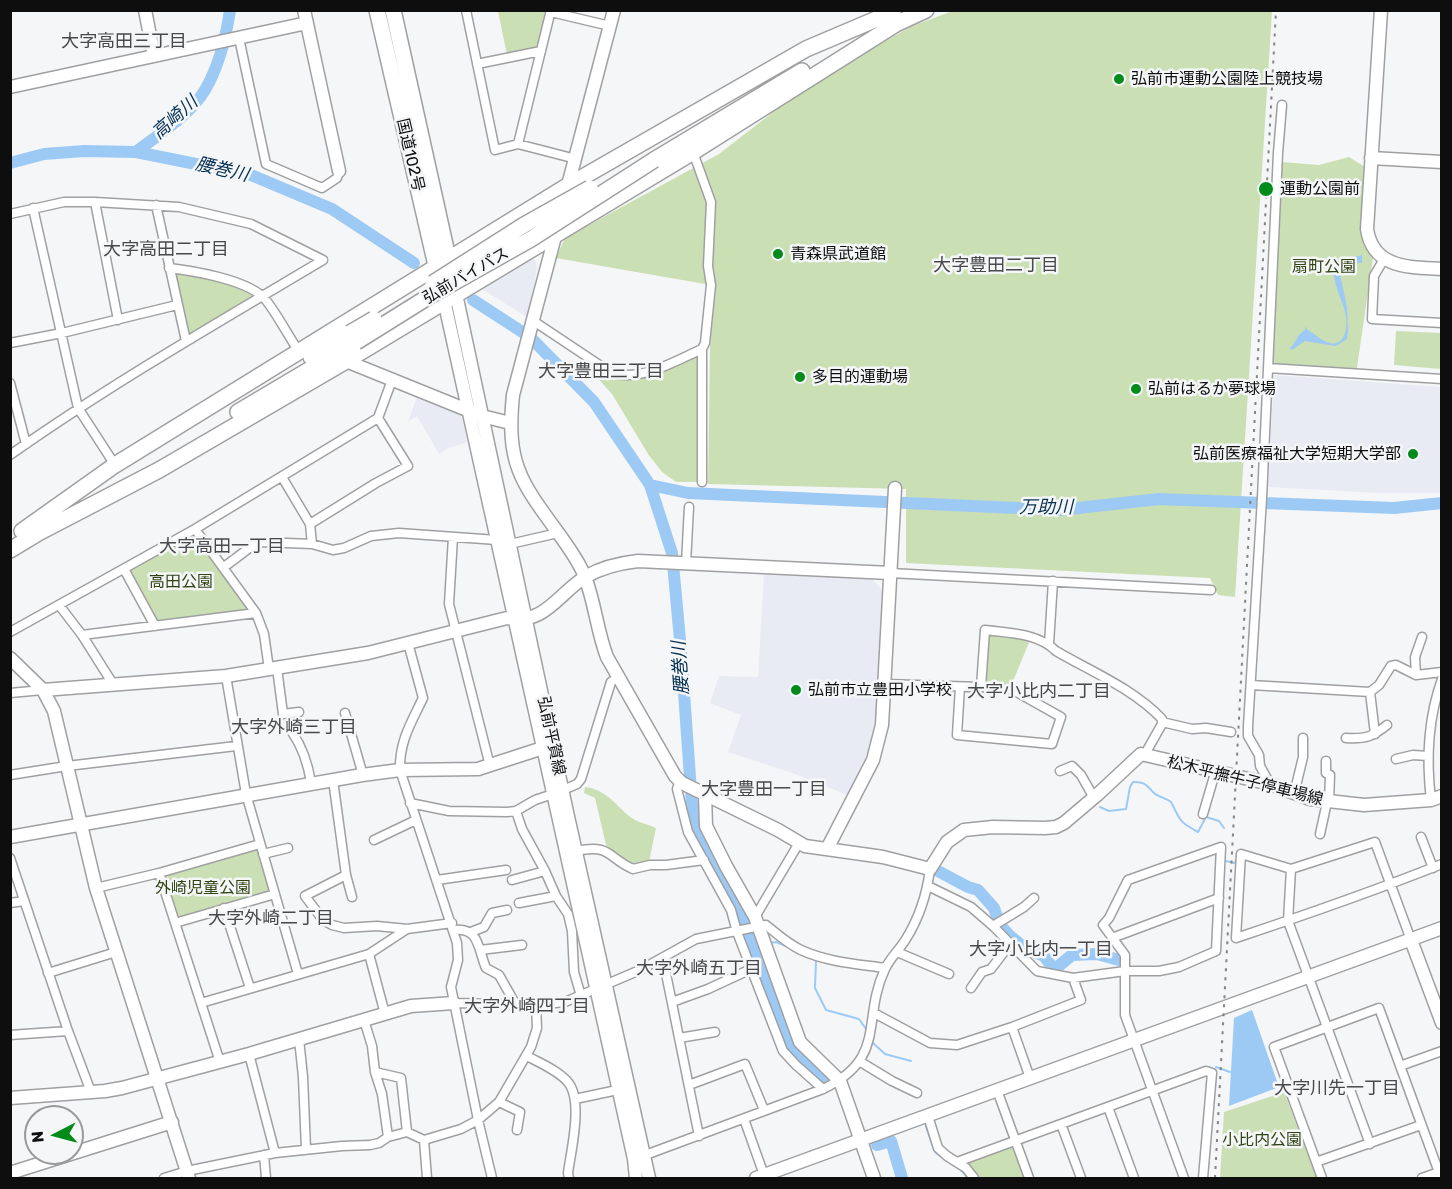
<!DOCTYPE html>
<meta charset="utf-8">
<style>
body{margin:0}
#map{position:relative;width:1452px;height:1189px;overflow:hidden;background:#f5f6f8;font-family:Rubik,sans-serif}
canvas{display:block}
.frame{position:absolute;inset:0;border:12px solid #0e0e0e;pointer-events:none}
.north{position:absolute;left:24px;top:1105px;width:60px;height:60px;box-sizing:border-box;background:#f5f6f8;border:2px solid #99999a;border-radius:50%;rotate:264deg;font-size:16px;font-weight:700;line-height:24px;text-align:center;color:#0e0e0e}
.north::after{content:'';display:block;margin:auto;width:21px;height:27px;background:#008b1a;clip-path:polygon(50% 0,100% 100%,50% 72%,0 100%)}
</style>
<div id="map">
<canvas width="1452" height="1189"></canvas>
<div class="frame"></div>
<div class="north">N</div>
</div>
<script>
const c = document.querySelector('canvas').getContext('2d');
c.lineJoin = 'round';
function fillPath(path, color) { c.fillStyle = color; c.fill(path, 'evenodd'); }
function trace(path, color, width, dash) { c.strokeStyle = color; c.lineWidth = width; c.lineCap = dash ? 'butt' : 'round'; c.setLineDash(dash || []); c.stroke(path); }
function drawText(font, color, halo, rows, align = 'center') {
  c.font = font + ' Rubik,"Noto Sans JP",sans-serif'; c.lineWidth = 5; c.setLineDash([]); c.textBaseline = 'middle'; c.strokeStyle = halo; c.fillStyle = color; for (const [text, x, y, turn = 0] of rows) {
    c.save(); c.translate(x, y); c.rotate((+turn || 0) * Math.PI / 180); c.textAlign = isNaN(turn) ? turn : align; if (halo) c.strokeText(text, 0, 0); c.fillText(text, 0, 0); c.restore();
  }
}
const built = new Path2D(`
 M531,258l5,3 1,8 -10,48 -47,-29z
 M1274,375l167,12v106h-63l-110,-6z
 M418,394l43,17 6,31 -18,6 -10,6 -22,-38 -9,6z
 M764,573l108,6 10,11 -7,136 -5,21 -23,48 -52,-21 -67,-22 13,-37 -31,-12 9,-27 39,1z`);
const green = new Path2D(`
 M498,11h50l-10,37 -31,7z
 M953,11h319l-37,586 -17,-2 -8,-17 -304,-15v-74l-198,-5 3,-199 -155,-27 9,-20 154,-84 93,-72 100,-56z
 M1349,157l16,10 1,21 -3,51 10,19 -17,116 -85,-9 11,-203 37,3z
 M175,270c19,4 66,13 79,27l-67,40z
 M1396,331l45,2v36l-47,-4z
 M702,349v133h-26l-14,-10 -14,-18 -36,-60 -18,-20 2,-6h8l33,6z
 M194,533l58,78 -96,10 -28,-51z
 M986,632l44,8 -19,46 -28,-1z
 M585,787c20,2 30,17 44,29 7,6 18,8 27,12l-7,34 -13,5 -29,-18 -12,-51 -11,-5z
 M258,848l13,43 -95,28 -13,-43z
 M1284,1092l33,86h-97l4,-66z
 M1012,1146l2,1 12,31h-48l-10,-12 2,-6z`);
const water = new Path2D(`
 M1362,255v8h-15l-7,11 7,33 1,23 -1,9 -11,7 -31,-5 -13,9 -2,-2c7,-6 7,-14 15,-18v-4c2,5 5,5 9,8 10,8 25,17 31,-1 7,-22 -13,-43 -11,-64l9,-9z
 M1252,1010l27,77 -50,19 5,-88z`);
const stream = new Path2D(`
 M1100,807l9,4 17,-2 4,-22 3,-5c12,-1 14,4 21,11 4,4 12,5 17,9 10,19 7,19 27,30l8,-15 13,4 5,7
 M1226,861l8,2 3,-3
 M769,943l7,-1 10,4
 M753,948l8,-2
 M816,960l-1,28 11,22 33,9 7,10
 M873,1043l12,11 26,7
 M1216,1067l14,5
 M926,1127l9,25 8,6
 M960,1169l8,9`);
const river = new Path2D(`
 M136,152c23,-18 54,-37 69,-62 14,-24 21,-52 25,-80
 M10,163l34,-9 40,-3 52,1 115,23 81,34 82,54
 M473,300l57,37 64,65 56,83 22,68 9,98 12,168 14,33 29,51 55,146 32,30
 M650,485l38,8 372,17 99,-11 235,9 48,-5
 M936,870l32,17 10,3 16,18 6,17 10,11 16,13 18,7 9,12 2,1 17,-14 25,-1 22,6
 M877,1145l14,-4 11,37`);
const street = new Path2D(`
 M466,10l29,140 23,-6 58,15
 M551,12l59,14
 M239,38l27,126 56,24 15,-10 2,-7
 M477,64l64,-13
 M518,144l33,-134
 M693,152l18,50 -3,64 3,19 -6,58 -3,6v133
 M95,202l23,118
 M156,205l30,136
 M33,208l45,200 37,57
 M10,214l54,-12h31l84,5 72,17 72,36c-106,63 -212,124 -313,195
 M1384,259l-10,17 -2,43 70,4
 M169,268c25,3 73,11 93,28 9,7 28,43 36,54
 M532,320l78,52c30,11 65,-11 92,-23
 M10,343l52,-10 115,-28
 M1268,368l174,11
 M10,383l16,61
 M282,477l28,47 2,20
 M310,524l66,-41 32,-17 -30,-48
 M195,529l61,84 8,21 5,35
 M453,537l-4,67 41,162
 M686,563l3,-56
 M224,567l28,-21 9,-4 51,2 21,6 11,-2 27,-12 28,-3 98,7 13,4 48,-11
 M124,569l31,57
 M890,573l321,17
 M59,605l23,30 31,49
 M10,632l185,-103 183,-111 14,-38
 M82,635l174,-22
 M408,643l15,55c-12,25 -24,44 -23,72l57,173 1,17 -7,27 27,133 14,58
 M1049,644l4,-63
 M277,668l6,46 16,-2
 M1416,675l-1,-18 7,-20
 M226,676l20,118 52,180
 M885,684l96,3 4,-57c24,3 53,3 71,21 36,21 76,37 106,68v5l-17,30
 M1251,685l119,7 9,-7 12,-19 5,-1 20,10 26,-3
 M960,687l-3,48 95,9 9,-27 -48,-27 -32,-3
 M1370,692l5,42
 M10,693l33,-3
 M345,713l18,62
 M1162,722l30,7 14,-1 25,4
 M292,732c11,16 16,31 19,51
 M1346,738c20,1 26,-1 41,-13
 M1396,759l17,-4 15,1
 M1326,761v12l4,2 -1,27
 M1060,771l12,-5 9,9 13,23
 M10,775l57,-9 169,-20
 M333,780l13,95 -41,21 18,24 9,5 12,3 33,-2 30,3 45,-6
 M680,781l-3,8 11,43 43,78 6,22 46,119 13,14 27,24
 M1270,784l-10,-18 -1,-11 -11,-19v-10l14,-228 16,-345 4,-48
 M563,790l14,-6 4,-5 30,-97 7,-5
 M1294,794l9,-37v-19
 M1431,800c-5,-41 -3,-82 11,-121
 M410,803l39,8 58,1 9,-1 19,-11 18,-6
 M516,811l6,18 23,42 11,25 12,18 4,17 2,41 7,24
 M1203,814l12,-41
 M1320,834l7,-32
 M1421,837l12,31
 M374,840l42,-20
 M576,851c36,-7 30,6 57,18l17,-4h16l38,-5
 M263,854l25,-6
 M10,858l58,173 23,61
 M1291,869l-3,52 82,223
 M159,873l61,189
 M346,875l6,22
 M437,880l69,-10
 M512,880l33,-9
 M928,886l43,21 22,19 44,45 36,7 52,-7h34l20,-4 37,-16 5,-104 -93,33 -19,38 -6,7 22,30v60l59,163
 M96,888l63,-15 101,-29
 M10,903l14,-2
 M519,903l37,-7
 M224,908l26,80
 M755,917l44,-74
 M175,923l100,-29
 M993,926l31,-19 10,-9
 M454,930c26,-3 24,20 32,38l13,7 17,30
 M471,932l13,-5 8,-14 15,-3
 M1112,938l107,-40
 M1411,940l-36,-98 -84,27 -50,-15 -5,84c69,-23 138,-47 206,-74
 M480,950l42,-5
 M897,952l52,22
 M369,954l16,60
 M663,959l36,177
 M48,973l68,-21
 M971,988l11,-16 9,-3 19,-25
 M672,1002l36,-13 43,-20
 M201,1003l168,-49 38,-25
 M454,1003l82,2 29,-3 75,-32 56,-31 70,-14c11,9 22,19 35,25 26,12 56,14 84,18
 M874,1013l56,30 27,2 55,-18 69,-27 -8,-22
 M364,1020l8,26 3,26 26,6 6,54
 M1012,1027l18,51
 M10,1035l58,-4
 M679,1038l36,-6
 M299,1039l4,38 3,72
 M249,1054l26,99
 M527,1056c13,7 30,14 40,25 17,18 4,69 1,92l1,5
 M859,1061l33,20 25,12
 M1400,1066l42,-15
 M375,1072l7,22 6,43
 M689,1085l56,-21 19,46
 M997,1090l32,88
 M575,1099l47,-10
 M499,1102l21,10 -3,18
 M1108,1107l26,71
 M928,1116l10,32 9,8 19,12 8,10
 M744,1119l20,56
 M1061,1124l20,54
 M424,1140l3,38
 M264,1155l2,23
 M640,1157l183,-68c65,-31 38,-69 62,-120 5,-11 15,-20 21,-30 13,-21 21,-46 24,-70
 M957,1162l249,-91 6,2 -9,105
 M1316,1162l105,-37
 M164,1178l23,-7 88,-18 67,-7 28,-1 9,-2 9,-6 19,-5 17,8 37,-11 17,-9 21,-18 32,-55 6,-19 -1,-23
 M1322,1178l-48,-131 105,-39 62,170
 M1422,1178l20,-7`);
const secondary = new Path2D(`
 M145,10l9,46
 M304,10l35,161
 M1381,10l-14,219c6,40 43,38 75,40
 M10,87l297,-64
 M1371,158l71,4
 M567,189l47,-179
 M557,229l-44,166c-7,68 7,86 46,139 9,13 20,27 26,43 10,26 12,54 22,80l68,119 7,7 96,47 27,16 78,11 47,12 17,-27 17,-12 29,-3 52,1 11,-1 8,-4 33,-28 44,-41 129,30 40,15 54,6 67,-5 11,-4
 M456,294l111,518 82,366
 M444,300l190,859 2,19
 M346,361l136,55 28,7
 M10,658l33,32 11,21 42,177 93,290
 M43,690l183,-14 142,-23 139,-35c38,7 50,-23 78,-41 17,-10 35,-14 53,-16l252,12
 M705,795l1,31 20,40 29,51 45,125 40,39 34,97
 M10,837l352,-62 38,-5 78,-1 71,-23
 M827,849l46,-89 9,-35 13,-237
 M1411,940l31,83
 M10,1098l95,-7 17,-3 127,-34 162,-48 43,-3
 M10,1173l162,-51
 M756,1178l686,-250`);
const highway = new Path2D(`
 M377,10l61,264
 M393,10l57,257
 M887,28l39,-18
 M654,160l148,-89
 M311,357l39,-24
 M238,412l118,-70
 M22,531l93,-66 454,-280 237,-136 87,-37
 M38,533l121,-63 187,-109 347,-209 203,-128
 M10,550l33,-20`);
const rail = new Path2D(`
 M1215,1178l61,-1168`);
const highwayBridge = new Path2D(`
 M433,283l91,-58 66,-37
 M350,333l24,-14
 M356,342l72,-45 103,-58 123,-79`);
const markers = [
 [1119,79,6,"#008b1a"],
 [1266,189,8,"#008b1a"],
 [778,254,6,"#008b1a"],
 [800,377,6,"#008b1a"],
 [1136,389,6,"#008b1a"],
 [1413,454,6,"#008b1a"],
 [796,690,6,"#008b1a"]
];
const poiNames = [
 ["弘前市運動公園陸上競技場",1131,79],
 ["運動公園前",1280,189],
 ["青森県武道館",790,254],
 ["多目的運動場",812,377],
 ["弘前はるか夢球場",1148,389],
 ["弘前医療福祉大学短期大学部",1401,454,"right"],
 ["弘前市立豊田小学校",808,690]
];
const streetNames = [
 ["国道102号",410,155,77],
 ["弘前バイパス",466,276,-30],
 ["弘前平賀線",551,736,78],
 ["松木平撫牛子停車場線",1245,781,14]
];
const parkNames = [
 ["扇町公園",1324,267],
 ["高田公園",181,582],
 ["外崎児童公園",203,888],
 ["小比内公園",1262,1140]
];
const neighbourhoodNames = [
 ["大字高田三丁目",124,42],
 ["大字高田二丁目",166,250],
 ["大字豊田二丁目",996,266],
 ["大字豊田三丁目",601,372],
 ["大字高田一丁目",222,547],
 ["大字小比内二丁目",1039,692],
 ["大字外崎三丁目",294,728],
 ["大字豊田一丁目",764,790],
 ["大字外崎二丁目",271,919],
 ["大字小比内一丁目",1041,950],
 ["大字外崎五丁目",699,969],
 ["大字外崎四丁目",527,1007],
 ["大字川先一丁目",1337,1089]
];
const waterNames = [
 ["高崎川",175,118,-42],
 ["腰巻川",222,170,13],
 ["万助川",1046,508],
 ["腰巻川",681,668,-94]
];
fillPath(built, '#e9ebf4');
fillPath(green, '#cadfb4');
fillPath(water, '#9dcaf5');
trace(stream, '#9dcaf5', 2);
trace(river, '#9dcaf5', 12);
trace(street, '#a0a0a2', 11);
trace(secondary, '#a0a0a2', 15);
trace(highway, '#a0a0a2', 18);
trace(street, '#fff', 8);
trace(secondary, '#fff', 12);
trace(highway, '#fff', 15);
trace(rail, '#838384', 2, [3, 6]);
trace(highwayBridge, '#a0a0a2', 18, []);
trace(highwayBridge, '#fff', 15);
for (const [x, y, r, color] of markers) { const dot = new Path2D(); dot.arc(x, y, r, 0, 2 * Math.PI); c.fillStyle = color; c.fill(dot); trace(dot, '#f5f6f8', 2); }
drawText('16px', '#0e0e0e', '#f5f6f8', poiNames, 'left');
drawText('16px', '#0e0e0e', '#f5f6f8', streetNames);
drawText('16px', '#2f4313', '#f5f6f8', parkNames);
drawText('18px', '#49494b', '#f5f6f8', neighbourhoodNames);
drawText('italic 18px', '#053052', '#f5f6f8', waterNames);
</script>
